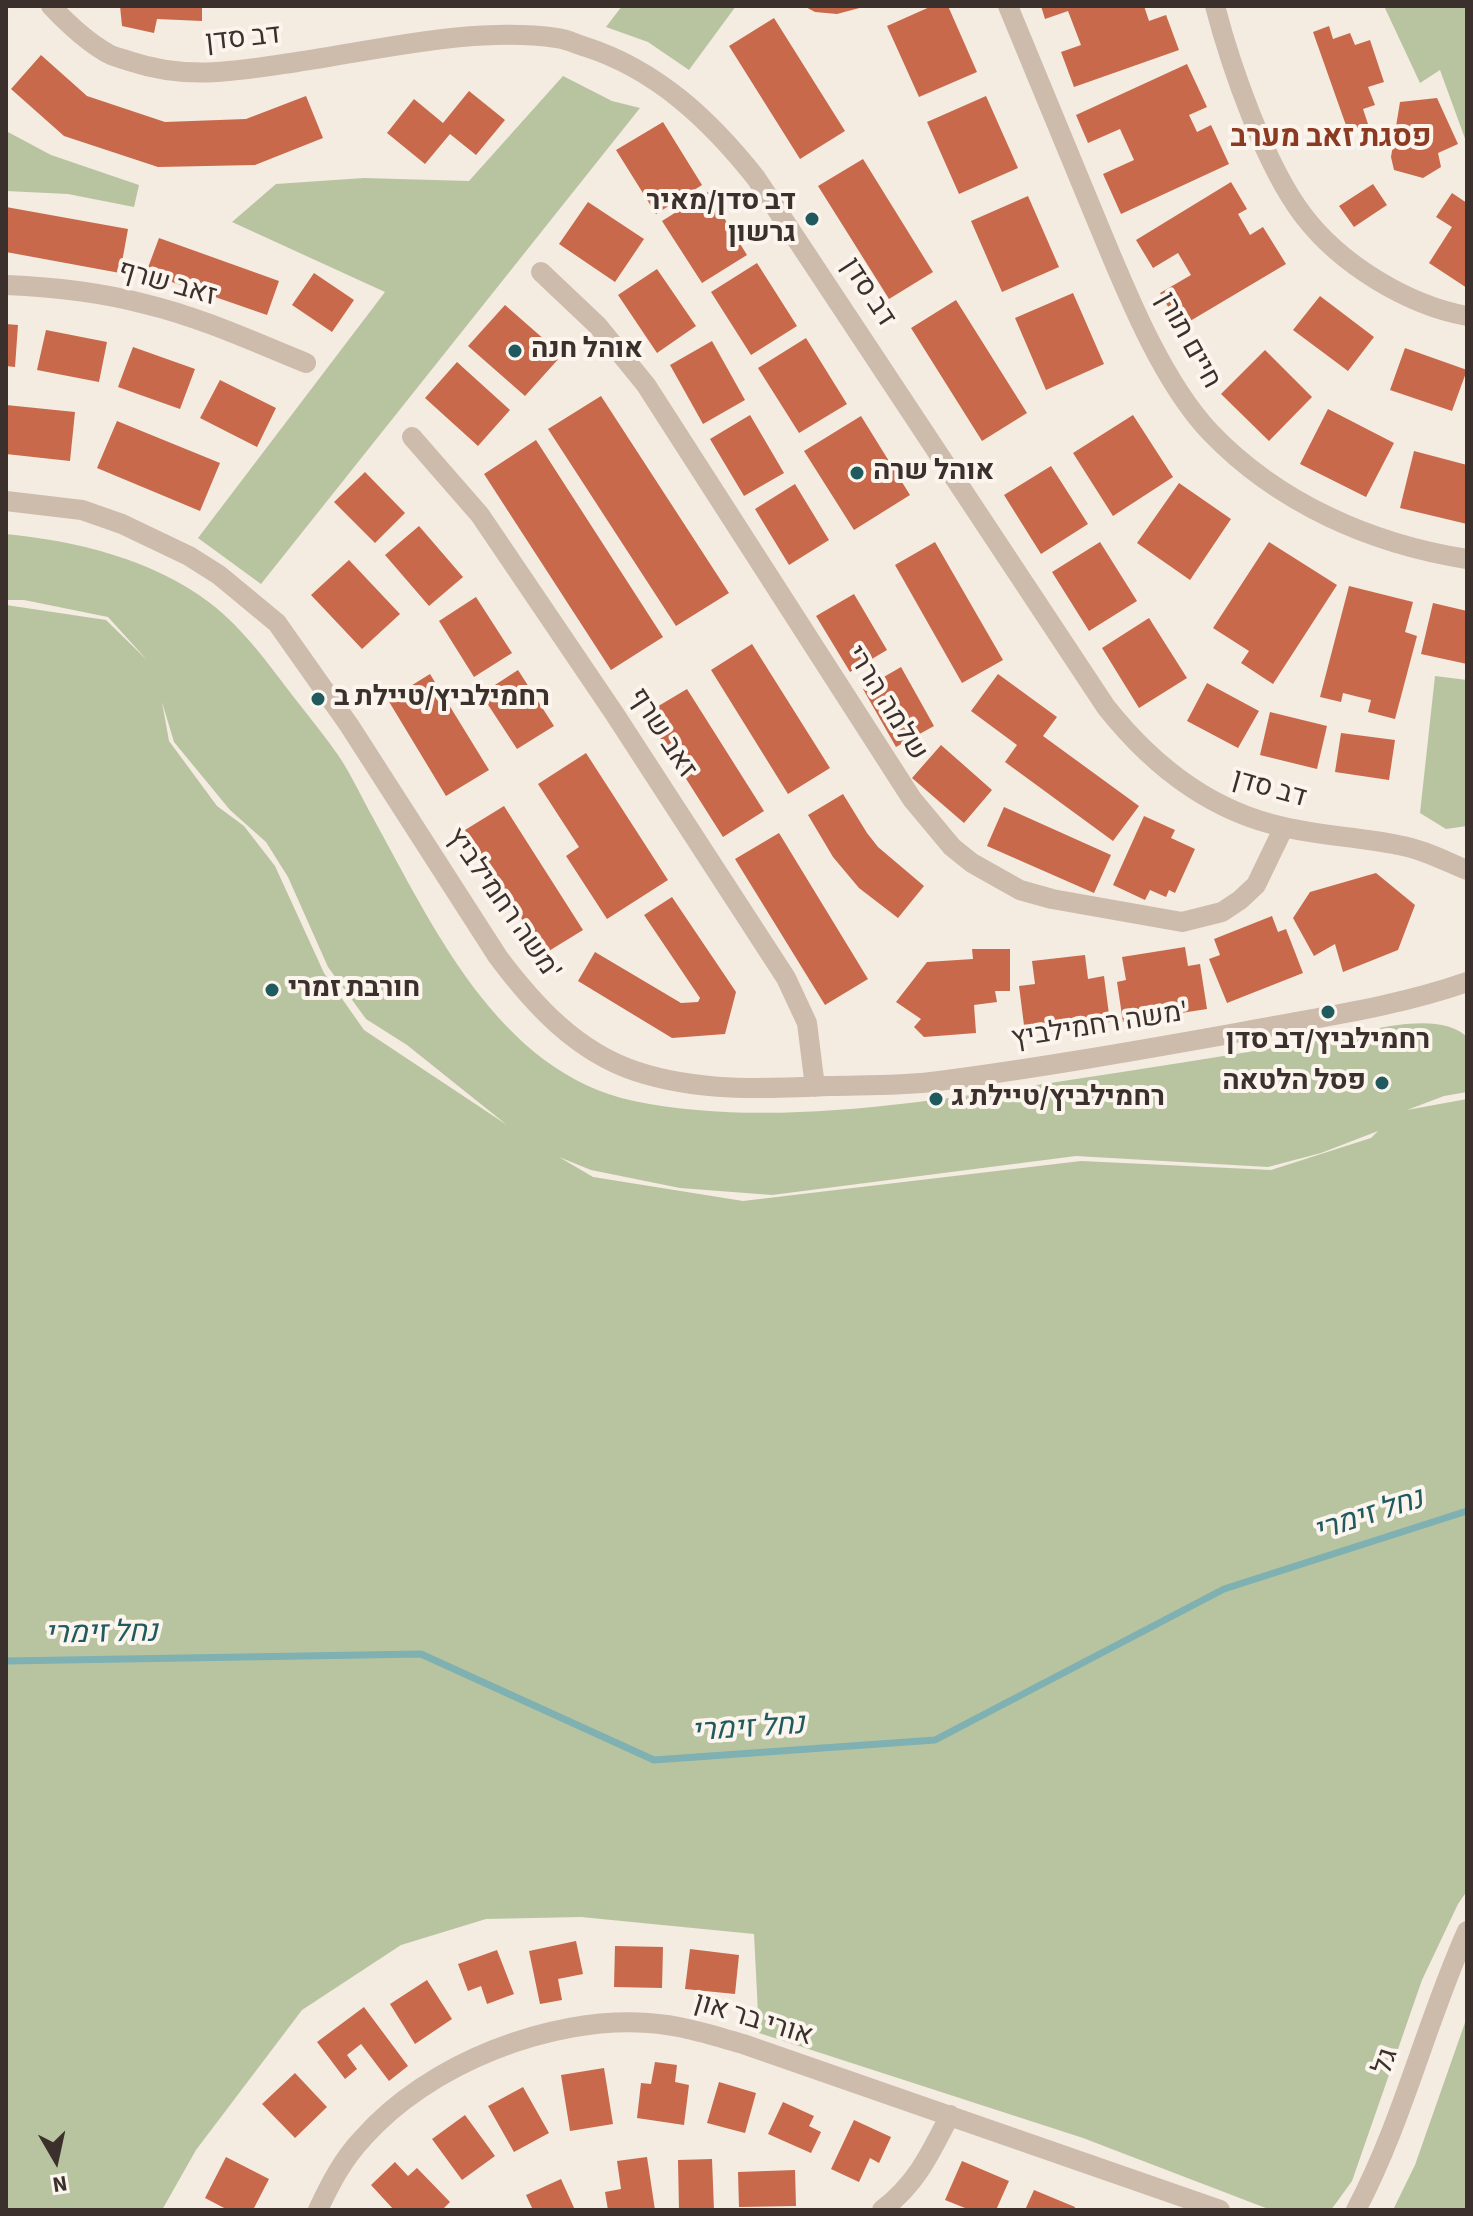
<!DOCTYPE html>
<meta charset="utf-8">
<style>
body{margin:0}
#map{position:relative;width:1473px;height:2216px;overflow:hidden;background:#f4ebe1;font-family:"Source Sans 3",sans-serif}
canvas{display:block}
.frame{position:absolute;inset:0;border:8px solid #3b302b;pointer-events:none}
.north{position:absolute;left:16px;top:2120px;width:80px;height:80px;-webkit-text-stroke:6px #fbf5ee;paint-order:stroke;rotate:171deg;font-size:22px;font-weight:700;line-height:32px;text-align:center;color:#3b302b}
.north::after{content:'';display:block;margin:auto;width:28px;height:36px;background:#3b302b;clip-path:polygon(50% 0,100% 100%,50% 72%,0 100%)}
</style>
<div id="map">
<canvas width="1473" height="2216"></canvas>
<div class="frame"></div>
<div class="north">N</div>
</div>
<script>
const c = document.querySelector('canvas').getContext('2d');
c.lineJoin = 'round';
function fillPath(path, color) { c.fillStyle = color; c.fill(path, 'evenodd'); }
function trace(path, color, width, dash) { c.strokeStyle = color; c.lineWidth = width; c.lineCap = dash ? 'butt' : 'round'; c.setLineDash(dash || []); c.stroke(path); }
function drawText(font, color, halo, rows, align = 'center') {
  c.font = font + ' "Source Sans 3",Heebo,sans-serif'; c.lineWidth = 8; c.setLineDash([]); c.textBaseline = 'middle'; c.strokeStyle = halo; c.fillStyle = color; for (const [text, x, y, turn = 0] of rows) {
    c.save(); c.translate(x, y); c.rotate((+turn || 0) * Math.PI / 180); c.textAlign = isNaN(turn) ? turn : align; if (halo) c.strokeText(text, 0, 0); c.fillText(text, 0, 0); c.restore();
  }
}
const green = new Path2D(`
 M622,6h114l-47,64 -41,-28 -42,-15z
 M1384,6h83v138l-27,-74 -20,13z
 M563,76l49,25 28,7 -379,476 -63,-46 187,-246 -153,-70 44,-38 88,-6 105,3z
 M6,131l45,24 88,30 -5,22 -66,-13 -62,-3z
 M6,534c70,7 147,25 204,69 34,26 60,63 86,97 14,18 29,36 42,55 13,19 23,41 34,61 61,110 126,256 262,285 130,27 287,2 416,-18 92,-14 183,-28 275,-44 38,-6 112,-31 142,-2v55l-23,4 -37,14 60,-11v792l-9,13 -36,76 -70,201 -21,29h-60l-188,-72 -324,-105 -5,-99 -173,-17 -95,2 -85,26 -99,65 -106,140 -34,60h-156v-1605l100,15 41,40 -39,-43 -84,-17h-18zM162,702l12,40 56,68 36,32 22,35 40,90 38,52 41,26 100,80 -143,-95 -40,-57 -49,-107 -31,-40 -27,-20 -48,-65zM1378,1131l-7,7 -100,32 -190,-9 -338,40 -150,-24 -34,-20 32,13 89,18 92,7 304,-39 192,11 53,-14z
 M1435,676l32,4v146l-21,3 -26,-16z
 M1467,2017v193h-74l22,-45z`);
const stream = new Path2D(`
 M6,1661l415,-7 233,106 281,-20 289,-151 243,-78`);
const building = new Path2D(`
 M120,6h82v15l-45,-2 -3,14 -32,-7z
 M804,6h63l-30,8 -22,-2z
 M932,6h16l29,66 -58,25 -32,-71z
 M1041,6h103l5,15 17,-6 13,35 -105,37 -13,-35 20,-7 -13,-34 -23,8z
 M774,18l71,113 -45,28 -71,-113z
 M1329,26l4,13 17,-6 5,12 15,-5 14,42 -16,5 7,18 -12,4 5,15 -20,7 -35,-99z
 M41,55l46,41 78,26 81,-3 60,-23 17,42 -68,27 -97,2 -94,-31 -53,-47z
 M1187,64l20,43 -18,8 8,17 14,-7 18,39 -108,50 -18,-40 31,-14 -14,-31 -32,14 -12,-28z
 M469,91l36,29 -29,35 -26,-21 -25,30 -38,-31 27,-34 29,24z
 M986,96l32,72 -59,26 -32,-72z
 M1437,98l21,46 -20,9 3,14 -18,11 -29,-8 -3,-13 9,-55z
 M663,122l39,63 -46,29 -40,-64z
 M863,159l70,113 -44,27 -71,-113z
 M1231,182l16,27 -9,5 12,21 13,-8 23,37 -106,63 -20,-34 31,-18 -13,-22 -25,15 -17,-28z
 M1373,184l14,21 -33,22 -15,-21z
 M708,192l39,63 -45,28 -40,-62z
 M1452,193l15,10v85l-38,-25 23,-36 -16,-10z
 M1028,196l31,71 -57,25 -31,-71z
 M588,202l56,37 -29,43 -56,-38z
 M6,207l122,22 -8,44 -114,-21z
 M159,238l120,43 -12,34 -121,-42z
 M757,263l40,63 -46,29 -40,-63z
 M657,269l39,57 -39,27 -39,-58z
 M314,273l40,27 -22,32 -40,-27z
 M1073,293l31,71 -58,26 -31,-72z
 M1320,296l54,41 -26,34 -55,-41z
 M956,300l71,113 -45,28 -71,-113z
 M505,305l57,50 -37,41 -57,-50z
 M6,324l12,1 -3,42 -9,-1z
 M46,330l61,12 -8,40 -62,-12z
 M806,338l41,66 -48,29 -41,-65z
 M712,341l33,59 -42,24 -33,-59z
 M133,347l62,22 -15,40 -62,-22z
 M1405,348l62,22 -15,41 -62,-21z
 M1265,350l47,47 -43,44 -48,-47z
 M457,362l53,48 -32,36 -53,-48z
 M220,380l56,28 -19,39 -57,-29z
 M601,396l128,197 -53,33 -128,-197z
 M6,405l69,7 -5,49 -64,-7z
 M1328,409l66,34 -28,54 -66,-33z
 M750,415l34,58 -40,23 -34,-57z
 M1133,415l40,62 -60,39 -40,-63z
 M861,416l49,79 -56,35 -50,-79z
 M117,421l103,42 -20,48 -103,-43z
 M536,440l127,197 -52,33 -127,-196z
 M1414,451l53,14v59l-67,-16z
 M1051,466l37,58 -47,30 -37,-59z
 M365,472l40,41 -30,30 -41,-41z
 M1179,483l52,36 -41,61 -53,-37z
 M795,484l34,56 -40,25 -34,-56z
 M419,526l44,51 -34,29 -44,-51z
 M935,542l68,118 -41,23 -67,-118z
 M1100,542l37,59 -48,30 -37,-59z
 M1269,542l68,43 -64,99 -32,-21 8,-12 -36,-23z
 M349,560l51,54 -38,35 -51,-54z
 M1349,586l64,16 -8,30 12,4 -22,83 -27,-7 3,-12 -28,-7 -2,9 -21,-5z
 M854,594l33,56 -37,22 -34,-56z
 M476,597l36,56 -38,24 -35,-56z
 M1433,603l34,8v53l-46,-10z
 M1149,618l38,60 -48,30 -37,-60z
 M752,644l78,124 -42,26 -77,-124z
 M901,667l33,59 -38,21 -33,-58z
 M518,670l36,56 -37,23 -36,-55z
 M430,674l59,96 -43,26 -58,-96z
 M998,674l59,43 -14,19 96,70 -26,35 -108,-79 12,-17 -46,-34z
 M1207,683l52,28 -21,37 -51,-27z
 M687,689l77,122 -41,26 -78,-123z
 M1270,712l57,14 -10,43 -57,-14z
 M1341,733l54,7 -6,40 -54,-8z
 M941,745l51,45 -28,33 -52,-45z
 M586,753l82,127 -61,39 -41,-63 13,-9 -41,-63z
 M843,794l24,39 11,14 46,39 -26,32 -39,-30 -26,-31 -25,-42z
 M504,806l79,124 -39,24 -79,-124z
 M1004,807l107,48 -17,38 -107,-47z
 M1144,816l31,14 -4,8 24,11 -20,44 -6,-3 -3,7 -16,-7 -5,10 -32,-15z
 M779,833l89,146 -43,26 -90,-146z
 M1376,873l39,32 -17,45 -55,22 -8,-28 -21,12 -21,-38 17,-26z
 M672,897l64,95 -11,42 -53,4 -94,-57 17,-29 86,51 17,-1 2,-4 -56,-83z
 M1272,916l6,16 8,-3 17,44 -76,30 -18,-44 11,-4 -6,-16z
 M1185,947l3,19 12,-2 7,45 -84,13 -6,-40 9,-2 -4,-23z
 M972,949h38v42h-15l2,11 -23,3 2,28 -52,4 -10,-10 7,-8 -25,-17 31,-40 46,-3z
 M1085,955l3,24 16,-3 6,46 -85,11 -6,-47 16,-2 -3,-23z
 M576,1941l7,33 -25,5 4,21 -22,4 -11,-53z
 M615,1946l48,1 -1,41 -48,-1z
 M690,1949l49,6 -4,39 -50,-5z
 M497,1950l17,44 -27,10 -6,-18 -13,5 -10,-27z
 M427,1980l25,39 -37,25 -25,-40z
 M364,2007l44,59 -19,15 -28,-37 -14,11 10,14 -12,10 -28,-37z
 M655,2062l22,3 -2,17 14,3 -5,40 -47,-7 4,-35 10,1z
 M604,2068l9,56 -43,7 -9,-56z
 M295,2073l32,34 -32,31 -33,-34z
 M719,2082l37,11 -11,40 -38,-10z
 M523,2087l26,46 -35,19 -26,-46z
 M783,2102l31,14 -5,10 12,6 -10,21 -43,-19z
 M465,2115l30,41 -33,24 -30,-41z
 M854,2120l37,17 -12,26 -9,-5 -11,24 -28,-13z
 M226,2157l43,22 -16,31h-25l-23,-12z
 M647,2157l8,53h-47l-3,-18 16,-3 -4,-28z
 M712,2159l2,51h-35l-1,-50z
 M962,2161l47,20 -13,29h-26l-25,-10z
 M395,2162l13,14 9,-8 33,34 -8,8h-48l-23,-25z
 M795,2170l1,36 -57,1 -1,-35z
 M561,2179l14,31h-42l-7,-15z
 M1034,2190l41,17 -1,3h-49z`);
const minor = new Path2D(`
 M51,6c16,17 35,35 56,47 6,4 15,5 22,8 60,20 108,10 168,1 82,-12 177,-36 260,-24 9,1 19,6 29,9 71,23 124,73 170,131l350,529c46,58 103,104 178,120 37,9 77,10 114,18 24,4 47,16 69,25
 M1008,6c29,71 59,142 88,213 28,67 64,160 114,213 68,71 161,112 257,127
 M1215,6c16,61 50,159 88,209 37,49 104,90 164,101
 M541,272l57,54 48,59 266,414 40,48 20,16 48,27 32,9 130,23 40,-10 18,-12 16,-15 28,-58
 M6,285c47,2 94,7 139,19 55,13 109,38 161,59
 M412,437l68,78 134,198 172,265 21,45 8,64
 M6,501l76,9 40,14 67,32 30,19 58,48 72,102 149,232c36,48 78,94 137,114 63,21 128,18 193,15 34,-1 69,0 103,-4 102,-13 204,-31 305,-49 77,-15 157,-25 231,-51
 M318,2210c12,-26 25,-51 45,-72 65,-74 187,-122 285,-115 33,2 64,12 95,21l477,166
 M882,2210c35,-27 48,-56 68,-95
 M1356,2210c47,-89 70,-188 111,-279`);
const markers = [
 [812,219,8,"#1f5a5e"],
 [515,351,8,"#1f5a5e"],
 [857,473,8,"#1f5a5e"],
 [318,699,8,"#1f5a5e"],
 [272,990,8,"#1f5a5e"],
 [1328,1012,8,"#1f5a5e"],
 [1382,1083,8,"#1f5a5e"],
 [936,1099,8,"#1f5a5e"]
];
const streetNames = [
 ["דב סדן",243,40,-6],
 ["זאב שרף",167,285,16],
 ["דב סדן",867,293,57],
 ["חיים תורן",1187,341,61],
 ["שלמה הררי",885,704,58],
 ["זאב שרף",661,734,57],
 ["דב סדן",1269,790,16],
 ["משה רחמילביץ'",502,905,55],
 ["משה רחמילביץ'",1100,1027,-9],
 ["אורי בר און",753,2021,17],
 ["גל",1387,2062,-71]
];
const poiNames = [
 ["דב סדן/מאיר",796,203,"right"],
 ["גרשון",796,235,"right"],
 ["אוהל חנה",531,351],
 ["אוהל שרה",873,473],
 ["רחמילביץ/טיילת ב",334,699],
 ["חורבת זמרי",288,990],
 ["רחמילביץ/דב סדן",1328,1042,"center"],
 ["פסל הלטאה",1366,1083,"right"],
 ["רחמילביץ/טיילת ג",952,1099]
];
const neighbourhoodNames = [
 ["פסגת זאב מערב",1331,139]
];
const waterNames = [
 ["נחל זימרי",1369,1517,-18],
 ["נחל זימרי",101,1635,-1],
 ["נחל זימרי",748,1730,-4]
];
fillPath(green, '#b8c4a0');
trace(stream, '#7fb0b2', 7);
fillPath(building, '#c8694b');
trace(minor, '#cdbbac', 20);
for (const [x, y, r, color] of markers) { const dot = new Path2D(); dot.arc(x, y, r, 0, 2 * Math.PI); c.fillStyle = color; c.fill(dot); trace(dot, '#fbf5ee', 3); }
drawText('28px', '#3b302b', '#fbf5ee', streetNames);
drawText('bold 28px', '#3b302b', '#fbf5ee', poiNames, 'left');
drawText('bold 30px', '#8c3b22', '#fbf5ee', neighbourhoodNames);
drawText('italic 30px', '#1f5a5e', '#fbf5ee', waterNames);
</script>
